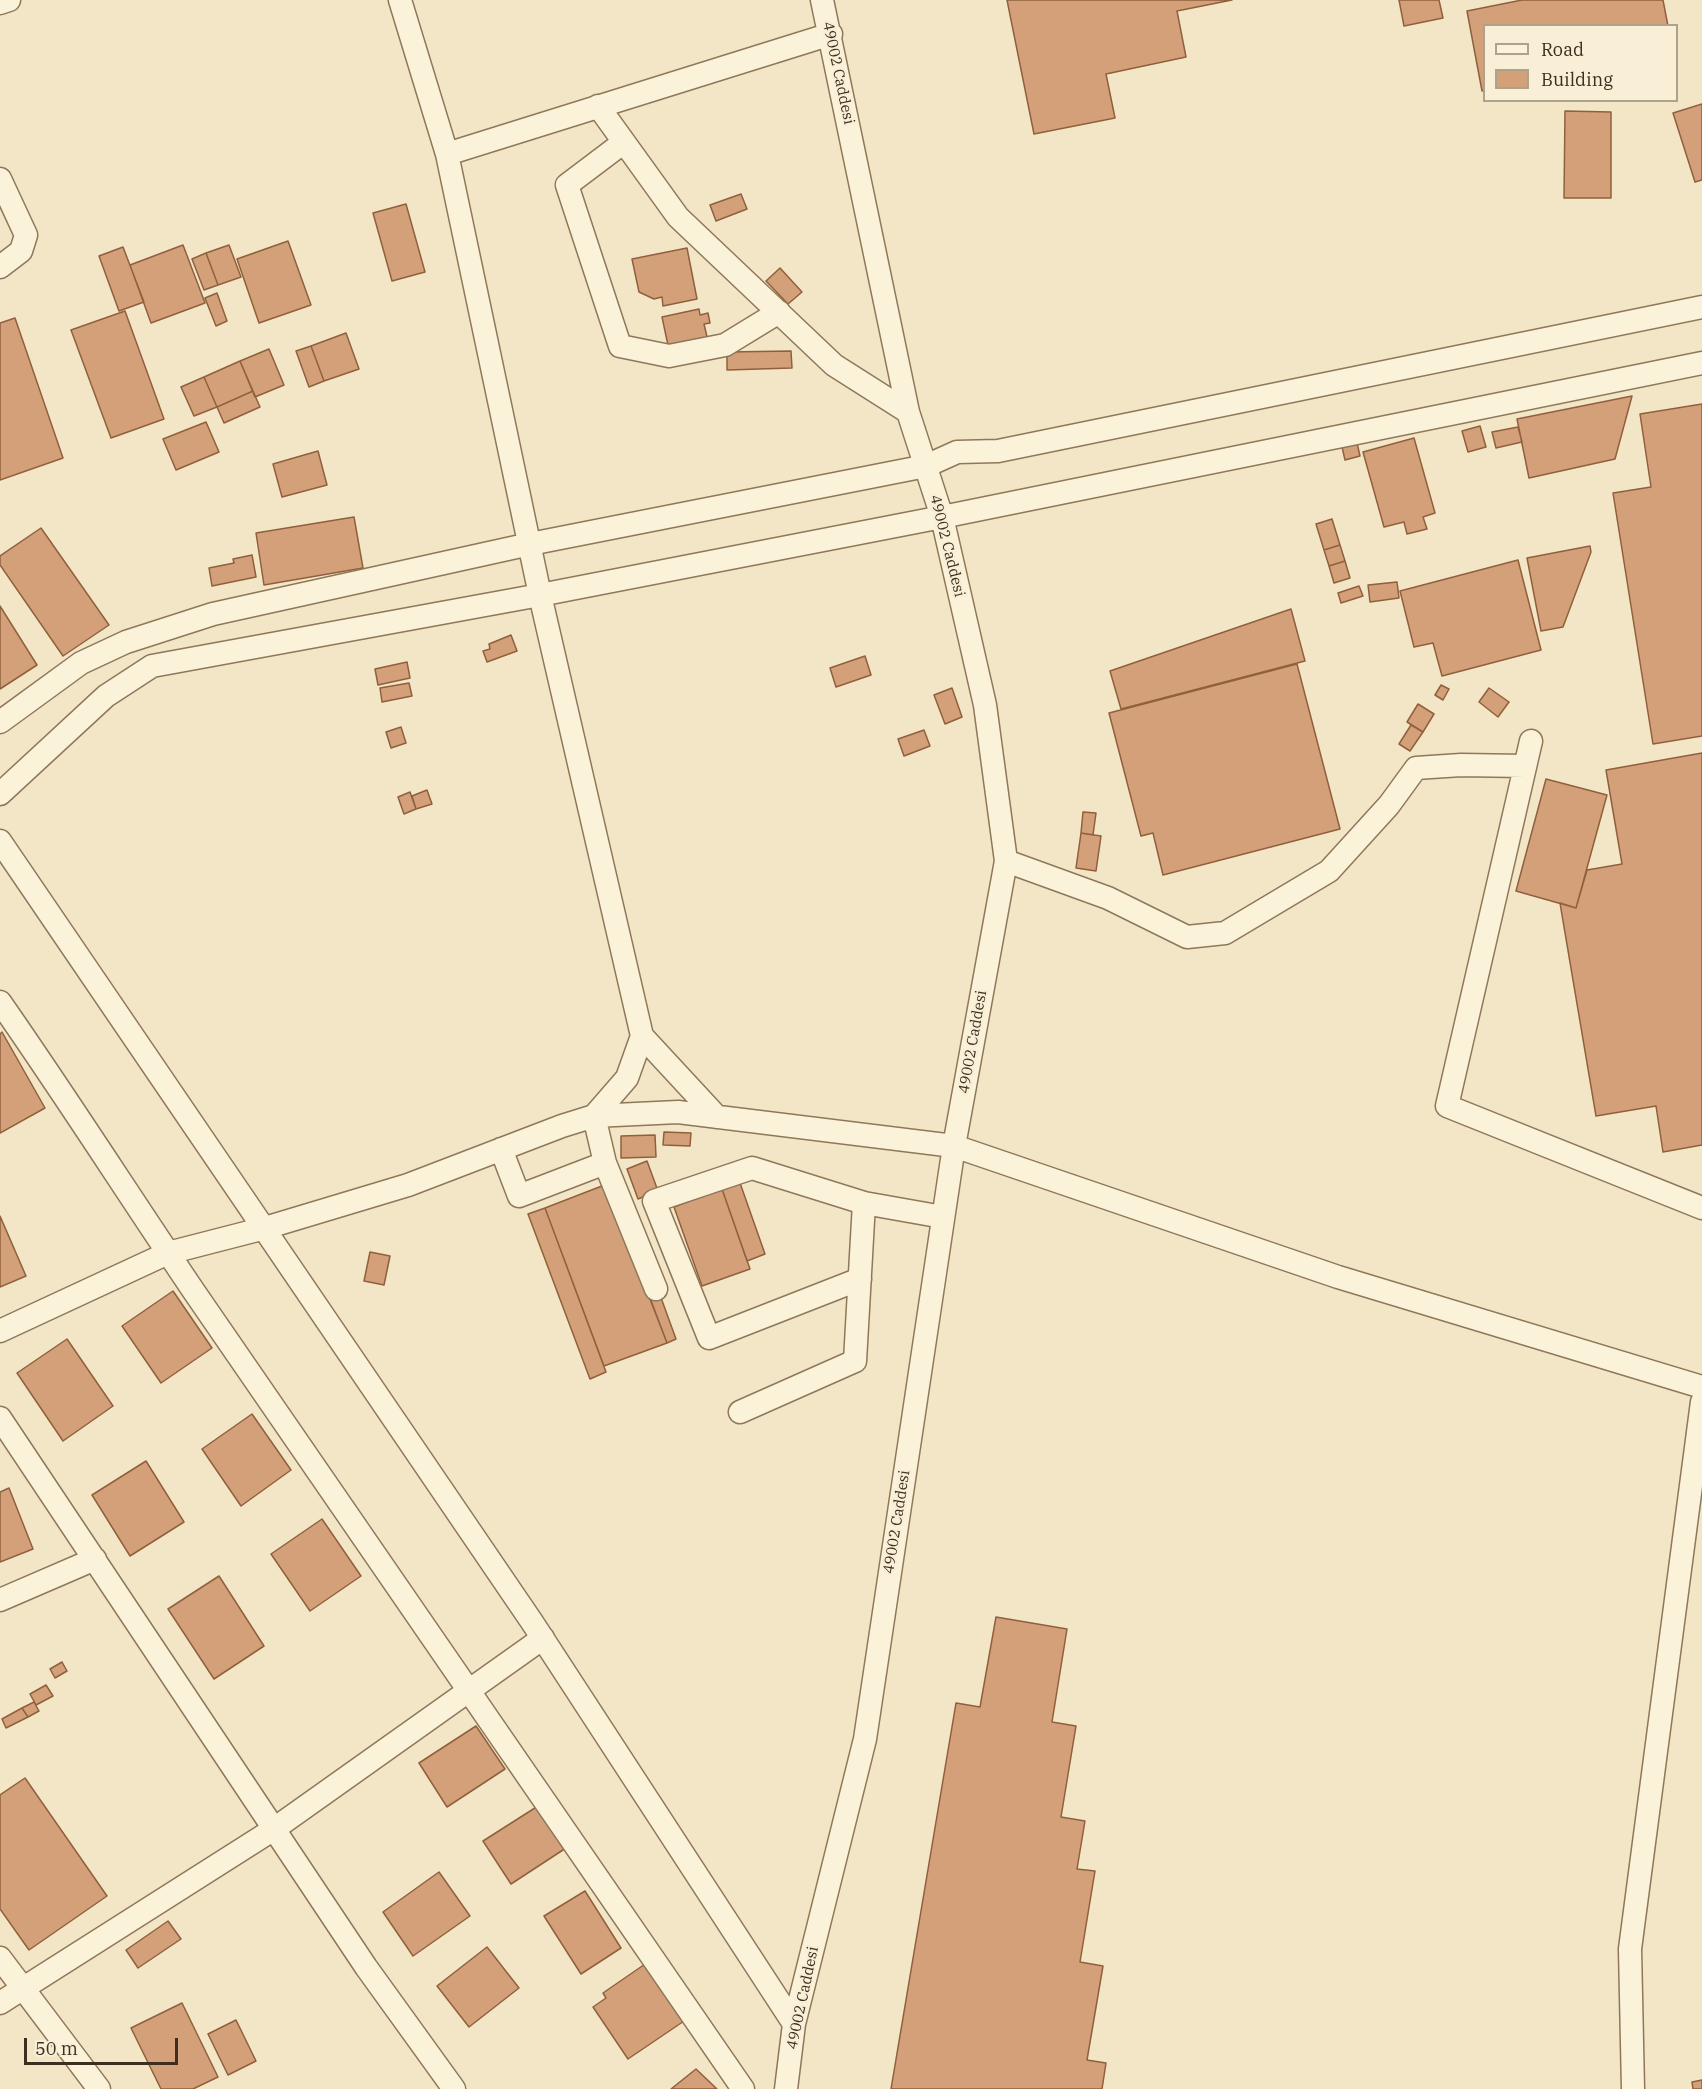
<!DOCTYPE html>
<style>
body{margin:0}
#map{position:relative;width:1702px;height:2089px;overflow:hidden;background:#f2e6c6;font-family:"IBM Plex Serif",serif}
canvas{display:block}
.legend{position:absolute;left:1483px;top:24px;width:195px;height:78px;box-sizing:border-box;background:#f8efd6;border:2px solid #aea28d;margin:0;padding:8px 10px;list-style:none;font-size:18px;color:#3e2e1f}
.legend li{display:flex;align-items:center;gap:12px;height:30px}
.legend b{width:30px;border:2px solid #aea28d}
.scale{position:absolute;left:24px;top:2038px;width:154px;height:27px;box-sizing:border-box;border:3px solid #3e2e1f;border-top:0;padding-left:8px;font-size:18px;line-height:21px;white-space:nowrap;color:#3e2e1f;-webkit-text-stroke:4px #f8efd6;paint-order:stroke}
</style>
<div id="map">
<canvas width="1702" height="2089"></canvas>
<ul class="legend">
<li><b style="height:8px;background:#fbf2da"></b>Road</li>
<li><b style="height:16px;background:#d3a079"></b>Building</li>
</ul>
<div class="scale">50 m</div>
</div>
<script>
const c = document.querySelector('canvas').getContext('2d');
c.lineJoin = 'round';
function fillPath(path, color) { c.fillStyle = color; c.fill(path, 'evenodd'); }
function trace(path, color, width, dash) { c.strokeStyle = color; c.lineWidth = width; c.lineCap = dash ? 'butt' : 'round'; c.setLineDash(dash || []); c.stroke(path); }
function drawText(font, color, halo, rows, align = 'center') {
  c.font = font + ' "IBM Plex Serif",serif'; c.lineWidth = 5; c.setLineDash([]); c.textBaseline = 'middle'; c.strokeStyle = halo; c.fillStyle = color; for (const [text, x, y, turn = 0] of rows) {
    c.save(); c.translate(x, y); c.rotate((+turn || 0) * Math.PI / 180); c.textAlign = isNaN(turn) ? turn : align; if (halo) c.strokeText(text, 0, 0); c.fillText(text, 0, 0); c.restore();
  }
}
const building = new Path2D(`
 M1007,0h225l-55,11 9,46 -80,17 9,44 -81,16z
 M1399,0h40l4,18 -39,8z
 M1522,0h141l5,26h-184v64l-2,1 -15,-80z
 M1702,104v76l-7,2 -22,-69z
 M1565,111l46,1v86h-47z
 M741,194l6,15 -31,12 -6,-16z
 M406,204l19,68 -33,9 -19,-68z
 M288,241l23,64 -52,18 -22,-64z
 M183,245l22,58 -54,20 -21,-58z
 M229,245l12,32 -23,8 -12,-32z
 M123,247l21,55 -25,9 -20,-55z
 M687,248l10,51 -34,7 -1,-9 -8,2 -15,-7 -7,-33z
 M206,253l12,32 -14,5 -12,-31z
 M780,268l22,24 -14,12 -22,-23z
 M217,293l10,28 -11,5 -11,-28z
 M699,309l1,6 8,-2 2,10 -6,1 4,17 -39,9 -7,-33z
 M125,311l39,108 -53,19 -40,-108z
 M15,318l48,140 -63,22v-157z
 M346,333l13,36 -35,12 -13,-35z
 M311,346l13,35 -15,6 -13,-36z
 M269,349l15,36 -29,12 -15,-36z
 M791,351l1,17 -65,2v-18z
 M240,361l13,30 -36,16 -13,-30z
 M204,377l13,30 -23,9 -13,-29z
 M253,391l7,16 -36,16 -7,-16z
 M1632,396l-17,63 -86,19 -12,-59z
 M1702,404v332l-49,8 -40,-251 38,-6 -11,-73z
 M206,422l13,30 -43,18 -13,-31z
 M1480,426l6,21 -18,5 -6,-21z
 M1518,427l4,15 -26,6 -4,-16z
 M1414,438l21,75 -12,4 4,12 -20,5 -3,-12 -20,5 -21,-75z
 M1357,443l3,13 -15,4 -3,-13z
 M318,451l9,34 -45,12 -9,-33z
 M354,517l9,51 -99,17 -8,-52z
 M1332,519l8,26 -16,5 -8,-26z
 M41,528l68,97 -46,31 -63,-91v-9z
 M1340,545l5,16 -16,5 -5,-16z
 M1590,546l1,6 -28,75 -22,4 -14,-73z
 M252,555l4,22 -44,9 -3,-18 25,-5 -1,-4z
 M1518,560l23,90 -99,26 -9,-33 -19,4 -14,-56z
 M1345,561l5,17 -16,5 -5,-17z
 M1397,582l2,16 -29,4 -2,-17z
 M1359,586l4,10 -22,7 -3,-10z
 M0,606l37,59 -37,24z
 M1291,609l14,52 -184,48 -11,-38z
 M511,635l6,16 -30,11 -4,-11 7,-2 -1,-5z
 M865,656l6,19 -35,12 -6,-19z
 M407,662l3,16 -32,7 -3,-16z
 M1297,664l43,165 -177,46 -10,-42 -12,3 -32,-123z
 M409,683l3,13 -30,6 -2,-14z
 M1441,685l8,4 -6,11 -8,-5z
 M952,688l10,29 -17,7 -11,-29z
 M1489,688l20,14 -11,15 -19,-15z
 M1418,704l16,10 -11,18 -16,-10z
 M1411,725l12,7 -13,19 -11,-7z
 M401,727l5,16 -15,5 -5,-16z
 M924,730l6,16 -26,10 -6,-17z
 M1702,753v392l-39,7 -7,-46 -60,10 -36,-213 16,5 11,-38 35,-6 -16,-94z
 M1546,779l61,16 -31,113 -60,-17z
 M427,790l5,14 -16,5 -4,-13z
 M410,792l6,17 -12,5 -6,-17z
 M1083,812l13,1 -3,22 -12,-2z
 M1081,833l20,3 -5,35 -20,-3z
 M2,1032l43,76 -45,25v-99z
 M664,1132l27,1 -1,13 -27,-1z
 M655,1135l1,22 -35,1v-22z
 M647,1161l11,30 -20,8 -11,-30z
 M740,1183l25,71 -18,7 -25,-72z
 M607,1184l60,159 -63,23 -59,-158z
 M722,1189l28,80 -48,17 -28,-79z
 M545,1208l61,164 -16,7 -62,-165z
 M0,1216l26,60 -26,11z
 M370,1252l20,4 -6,29 -20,-4z
 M173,1291l39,57 -51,35 -39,-57z
 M660,1295l16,44 -9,4 -17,-44z
 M67,1339l46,67 -50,35 -46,-68z
 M252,1414l39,56 -50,36 -39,-57z
 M146,1461l38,61 -54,34 -38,-61z
 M9,1488l24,61 -33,13v-70z
 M322,1519l39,57 -51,35 -39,-57z
 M219,1576l45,70 -50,33 -46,-70z
 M996,1617l71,12 -15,93 24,4 -15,91 24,4 -8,48 18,2 -15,91 23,4 -16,94 19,3 -4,26h-211l65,-386 24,4z
 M62,1662l5,9 -12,7 -5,-9z
 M46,1685l7,11 -17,9 -6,-11z
 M34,1702l5,9 -11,6 -6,-9z
 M22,1708l6,9 -22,11 -4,-9z
 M476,1726l29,43 -58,38 -28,-44z
 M25,1778l82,118 -78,54 -29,-41v-114z
 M538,1806l28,42 -55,36 -28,-43z
 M439,1872l31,44 -57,40 -30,-44z
 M585,1891l36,57 -40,26 -37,-58z
 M168,1921l13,18 -43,29 -12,-18z
 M487,1947l32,41 -50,39 -32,-41z
 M648,1962l39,57 -59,40 -35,-52 13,-9 -3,-5z
 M182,2003l36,74 -25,12h-32l-30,-61z
 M236,2020l20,41 -28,14 -20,-41z
 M696,2069l21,20h-46z
 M1702,2080v9h-9l-1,-7z`);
const minor = new Path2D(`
 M400,0l47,154 93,441 102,441 -15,42 -33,38 11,47 -86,33 -18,-47
 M0,3l9,-3
 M598,106l80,111 156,148 74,47
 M624,142l-57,43 53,161 49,10 56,-11 54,-33
 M447,154l384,-120
 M0,179l26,56 -5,16 -21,16
 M0,722l81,-59 45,-21 87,-28 317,-70 396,-78 31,-14 41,-1 704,-144
 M1531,741l-84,365 255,102
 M0,794l106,-98 46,-30 388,-71 402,-78 760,-154
 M0,841l532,781 262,402
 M1006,861l102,37 79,39 38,-4 104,-62 60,-66 27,-37 45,-3 64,1
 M0,1002c67,96 130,195 195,291 182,266 365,531 548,796
 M642,1036l75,81
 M605,1163l51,126
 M860,1279l-151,59 -55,-137 98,-33 112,35 79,14
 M0,1331l168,-78 97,-25 143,-43 154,-59 32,-10 84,-4 276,34 384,131 364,110
 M740,1412l115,-51 9,-158
 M0,1418l366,549 88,122
 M0,1600l95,-41
 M0,1958l99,131
 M0,2003l274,-174 269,-191
 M786,2089l8,-65 71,-285 89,-593 52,-285 -21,-156 -43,-188 -34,-105 -86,-412
 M1633,2089l-3,-140 72,-547`);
const streetNames = [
 ["49002 Caddesi",838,73,78],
 ["49002 Caddesi",947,546,76],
 ["49002 Caddesi",973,1042,-80],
 ["49002 Caddesi",897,1522,-81],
 ["49002 Caddesi",803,1998,-78]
];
fillPath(building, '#d3a079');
trace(building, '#90603d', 1.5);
trace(minor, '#8f775a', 25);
trace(minor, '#fbf2da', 22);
drawText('15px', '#3e2e1f', '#f8efd6', streetNames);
</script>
